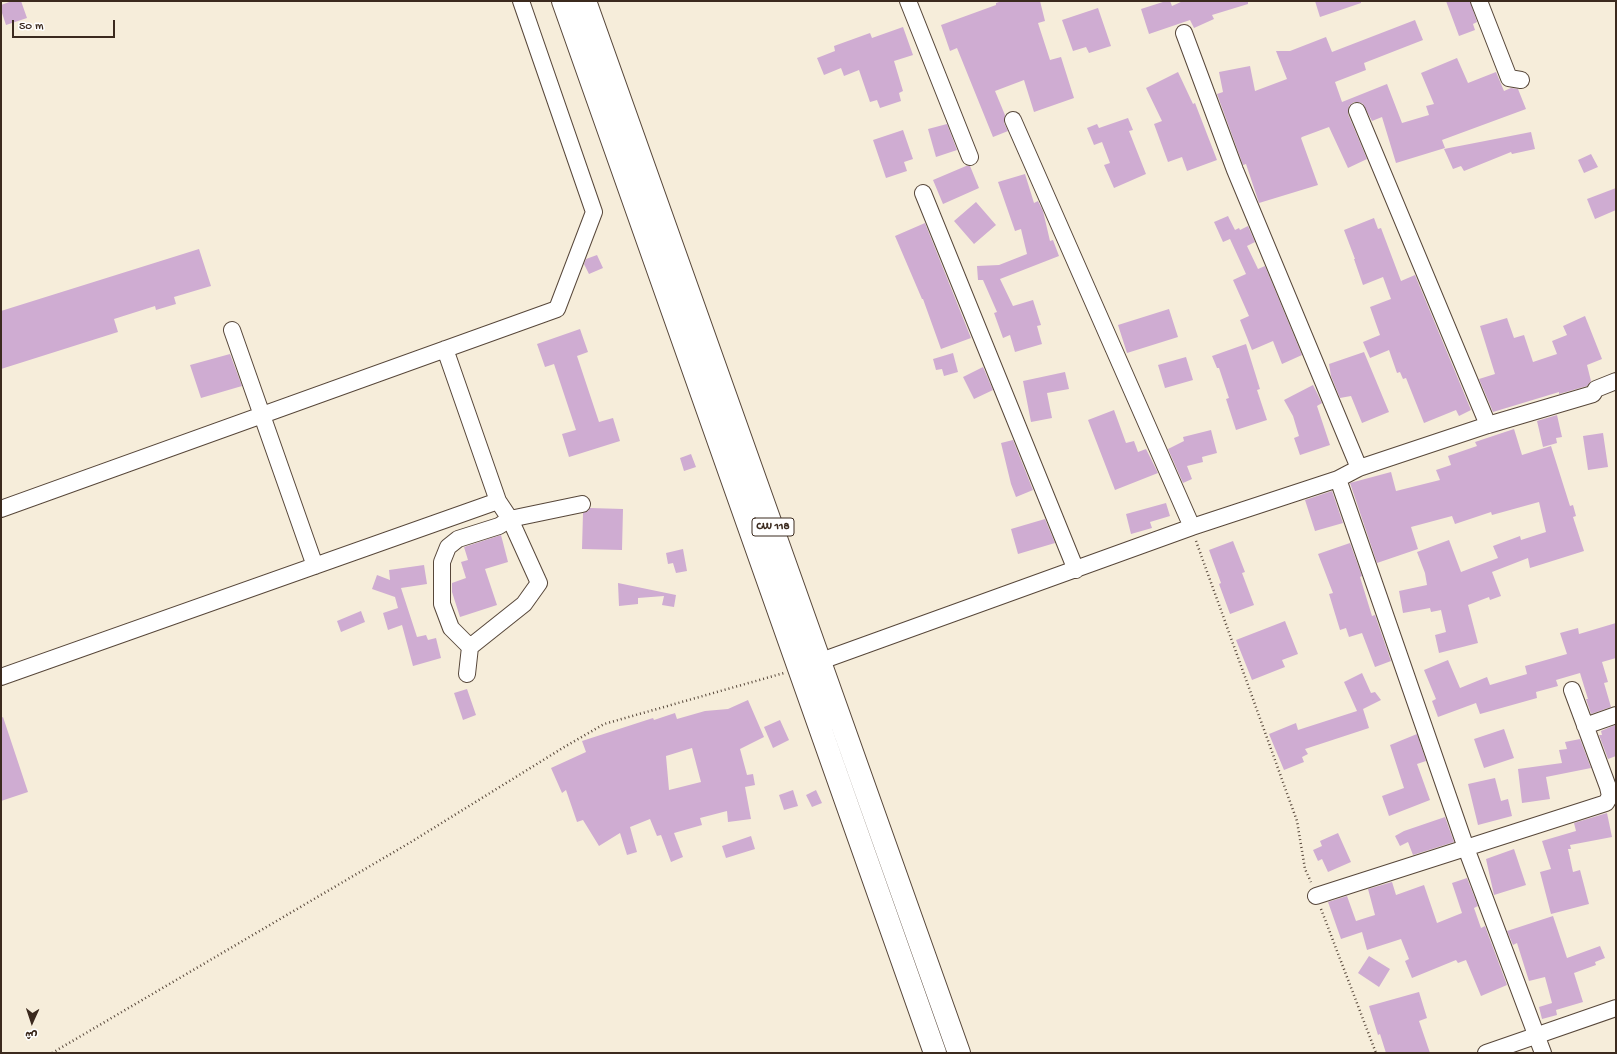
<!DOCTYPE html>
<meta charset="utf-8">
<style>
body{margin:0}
#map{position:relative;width:1617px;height:1054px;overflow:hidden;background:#f6edda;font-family:"Gochi Hand","Playpen Sans Arabic",sans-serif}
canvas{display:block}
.frame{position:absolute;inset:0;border:2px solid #3b2a1e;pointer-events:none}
.north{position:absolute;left:12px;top:1002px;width:40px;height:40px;-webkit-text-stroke:3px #fff;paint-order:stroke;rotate:183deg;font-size:11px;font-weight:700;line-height:16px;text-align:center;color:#3b2a1e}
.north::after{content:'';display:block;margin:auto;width:14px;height:18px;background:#3b2a1e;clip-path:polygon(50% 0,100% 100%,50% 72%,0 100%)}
.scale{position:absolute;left:12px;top:20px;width:103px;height:18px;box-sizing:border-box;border:2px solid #3b2a1e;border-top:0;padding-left:5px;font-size:12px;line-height:14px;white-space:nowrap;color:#3b2a1e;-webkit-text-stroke:3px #fff;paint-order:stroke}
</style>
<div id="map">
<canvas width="1617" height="1054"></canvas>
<div class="frame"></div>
<div class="north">ش</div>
<div class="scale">50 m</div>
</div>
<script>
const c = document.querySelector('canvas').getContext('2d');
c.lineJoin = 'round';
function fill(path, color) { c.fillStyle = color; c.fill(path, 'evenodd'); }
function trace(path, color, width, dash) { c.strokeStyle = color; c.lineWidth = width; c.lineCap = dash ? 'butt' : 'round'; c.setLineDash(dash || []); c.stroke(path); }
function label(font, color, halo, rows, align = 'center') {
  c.font = font + ' "Gochi Hand",sans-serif'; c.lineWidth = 3.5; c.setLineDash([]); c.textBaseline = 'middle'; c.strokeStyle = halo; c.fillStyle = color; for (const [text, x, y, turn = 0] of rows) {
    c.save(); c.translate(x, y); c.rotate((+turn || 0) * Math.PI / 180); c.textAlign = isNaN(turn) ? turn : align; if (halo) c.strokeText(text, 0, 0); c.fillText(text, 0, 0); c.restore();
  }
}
const building = new Path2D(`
 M12 1H21L27 18 6 25 1 10V5Z
 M1002 1H1040L1045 21 1038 23 1050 60 1061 57 1074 98 1034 112 1024 80 995 91 1005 115 1004 123 1008 131 993 137 957 48 950 51 941 25 996 5V3Z
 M1166 1H1170L1172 6 1183 1H1248V4L1212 15 1214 19 1194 28 1190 20 1149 34 1141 9Z
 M1315 1H1361V3L1320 17Z
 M1446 1H1470L1477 22 1473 24 1475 30 1459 36Z
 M1098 8 1111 46 1089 53 1086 47 1073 51 1062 20Z
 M1415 20 1423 40 1364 63 1366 70 1335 82 1342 102 1387 84 1402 123 1429 115 1426 106 1434 104 1421 73 1457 58 1468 83 1496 72 1504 91 1511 88 1518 89 1526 109 1442 140 1445 148 1396 163 1382 117 1372 121 1363 104 1359 102H1354L1349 106 1348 114 1367 159 1348 168 1329 127 1302 137 1301 138 1318 185 1259 203 1246 164 1243 165 1217 94 1223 92 1219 72 1250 66 1255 91 1287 79 1276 51H1290L1326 37 1332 52Z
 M903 27 913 55 894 61 903 91 899 93 901 101 880 108 877 100 870 102 859 70 844 76 841 68 824 75 817 58 835 51 834 46 870 33 872 38Z
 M1178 72 1193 104 1195 103 1217 160 1187 171 1182 157 1168 162 1154 124 1162 121 1146 88Z
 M1128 118 1133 130 1129 131 1146 174 1114 188 1104 165 1110 163 1102 142 1094 145 1087 128 1097 124 1099 128Z
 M947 124 957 150 936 157 928 129Z
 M903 130 913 159 904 162 907 171 886 178 873 140Z
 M1531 132 1535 149 1512 154 1511 152 1464 171 1461 166 1453 169 1444 149Z
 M1591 154 1598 167 1584 173 1578 160Z
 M966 166H970L979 188 943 204 933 180Z
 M1025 174 1034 203 1038 201 1043 211 1050 241 1053 240 1059 256 1000 279 1013 306 1033 300 1041 325 1037 326 1042 344 1015 352 1010 335 1003 338 994 313 997 312 983 280H978L977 266 999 265 1027 254 1021 229 1015 231 998 182Z
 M1616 188V210L1595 219 1587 199Z
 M976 202 996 225 974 244 954 221Z
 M1228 216 1235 230 1239 228 1240 230 1248 226 1255 242 1247 246 1258 269 1265 266 1302 355 1282 364 1273 341 1252 350 1240 320 1249 316 1233 280 1246 274 1230 239 1223 242 1214 222Z
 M1374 218 1378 229 1381 228 1401 281 1415 275 1471 410 1459 416 1456 410 1424 423 1406 378 1403 379 1400 372 1397 373 1389 350 1370 358 1363 342 1380 335 1370 307 1391 299 1383 277 1363 285 1354 259H1355L1344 230Z
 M925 223 971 338 941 349 923 299H922L895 236Z
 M199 249 211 286 174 297 176 304 156 310 155 306 114 319 118 332 1 369V311Z
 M597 255 603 268 589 274 584 264 586 259Z
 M1169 309 1178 337 1127 353 1118 325Z
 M1585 316 1602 359 1587 365 1591 381 1587 386 1559 394V392L1493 412 1479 379 1495 374 1480 326 1507 318 1514 338 1524 335 1533 362 1557 354 1552 341 1567 335 1563 326Z
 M580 329 588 352 577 356 599 422 613 418 620 441 569 457 562 434 576 430 554 364 545 367 537 344Z
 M1246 344 1260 389 1257 390 1267 420 1236 430 1226 399 1229 398 1219 368H1217L1212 356Z
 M1364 352 1389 412 1362 423 1351 396 1340 398 1331 376 1329 364Z
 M953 353 958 372 944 376 942 369 936 370 933 359Z
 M230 354 242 386 201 398 190 365Z
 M1186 357 1193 380 1165 388 1158 365Z
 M983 367 993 390 974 399 963 377Z
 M1065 372 1069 389 1047 393 1052 418 1031 422 1023 381Z
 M1313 385 1322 403 1317 406 1330 445 1300 455 1294 438 1299 436 1293 416 1284 400Z
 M1114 410 1126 443 1134 441 1138 452 1146 449 1158 473 1115 490 1088 420Z
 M1557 415 1562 437 1556 438 1557 443 1543 447 1537 421Z
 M1514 429 1522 455 1551 446 1570 506 1573 505 1576 516 1573 517 1584 551 1530 568 1528 558 1492 572 1501 596 1490 600 1489 597 1468 605 1478 643 1439 653 1435 635 1446 632 1441 610 1431 612 1430 608 1403 613 1399 591 1427 585 1425 573 1417 552 1449 540 1461 572 1498 558 1493 546 1520 536 1521 540 1546 532 1539 502 1492 515 1491 512 1455 524 1452 516 1411 527 1418 549 1377 563 1350 483 1391 472 1396 491 1440 480 1436 470 1451 465 1448 456 1477 446 1475 442Z
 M1211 430 1217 453 1202 457 1203 462 1187 466 1192 479 1183 483 1168 449 1184 441 1183 437Z
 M1603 433 1608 467 1588 470 1583 436Z
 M1013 440 1033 490 1016 497 1011 484 1001 443Z
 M691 454 696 467 684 471 680 458Z
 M1332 491 1343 523 1315 531 1305 500Z
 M1166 503 1170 516 1150 522 1152 528 1131 534 1126 514Z
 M590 508 623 509 622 550 582 549 583 513 588 511Z
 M1045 519 1055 543 1018 554 1011 529Z
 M501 535 508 562 485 569 497 605 460 617 452 592V583L466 578 461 562 468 560 464 547Z
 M1233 541 1245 572 1242 573 1254 605 1230 614 1219 584 1221 583 1209 550Z
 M1350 543 1362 576 1360 577 1372 616 1375 615 1391 661 1375 667 1362 633 1349 637 1346 628 1340 630 1329 594 1333 593 1318 554Z
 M683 549 687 571 676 573 673 563 668 564 666 553Z
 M424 565 427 584 401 588 417 637 426 635 428 640 436 638 441 658 413 666 402 625 388 630 383 613 398 608 395 597 372 589 377 575 390 580 389 570Z
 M618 583 676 595 674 607 662 605 664 596 638 598V604L619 606Z
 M361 611 365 622 341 632 337 621Z
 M1285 621 1298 654 1282 660 1285 667 1252 680 1236 640Z
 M1616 623V658L1602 662 1608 682 1604 683 1611 707 1591 714 1586 699H1588L1580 673 1556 680 1558 686 1536 692 1537 698 1480 714 1476 703 1438 717 1432 701 1436 699 1424 670 1448 660 1460 688 1487 677 1490 685 1527 674 1525 666 1567 654 1560 633 1578 628 1579 634Z
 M1362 673 1371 693 1375 692 1381 700 1363 709 1369 728 1305 749 1308 754 1302 757 1304 762 1284 770 1269 734 1296 723 1298 730 1357 711 1344 682Z
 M467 689 476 715 463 720 454 693Z
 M748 700 764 737 740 749 747 775 753 774 755 785 745 787 751 819 728 822 727 811 700 818 702 825 674 833 683 857 671 862 661 835 657 836 650 819 630 827 637 852 627 855 620 833 599 846 583 820 577 822 566 790 562 793 551 768 586 752 582 741 653 718 654 720 675 713 677 719 705 711 728 709ZM692 748 701 782 669 790 666 756Z
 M3 717 28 792 1 801V718Z
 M780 720 789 740 773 748 764 727Z
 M1615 725 1616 756 1608 759 1599 735H1602L1601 731Z
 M1504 729 1514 758 1484 768 1474 739Z
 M1417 734 1426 761 1417 764 1430 800 1389 816 1382 796 1404 788 1390 745Z
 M1580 739 1591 768 1546 777 1550 799 1522 803 1518 769 1562 763 1559 750 1567 749 1565 742Z
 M1495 778 1501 801 1508 799 1512 816 1478 825 1468 784Z
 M793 790 798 806 784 810 779 795Z
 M816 790 822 803 812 807 806 795Z
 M1607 813 1612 837 1570 845 1571 849H1568L1573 872 1580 870 1589 904 1551 914 1540 872 1551 869 1542 841 1576 831 1574 823Z
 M1445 817 1454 842 1413 855 1408 842 1400 846 1395 836 1404 831Z
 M1338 833 1351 862 1328 872 1322 859 1318 861 1313 850 1322 846 1320 841Z
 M751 836 755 849 726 858 722 846Z
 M1514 849 1526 885 1494 895 1486 859Z
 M1467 878 1478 906 1474 908 1481 928 1485 926 1507 985 1481 996 1466 960 1458 963 1456 960 1412 978 1405 961 1409 959 1401 939 1367 950 1362 932 1341 939 1328 902 1347 896 1356 921 1375 915 1368 889 1392 882 1396 895 1424 885 1437 923 1462 913 1452 883Z
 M1553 916 1567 958 1600 946 1605 958 1595 962 1596 965 1574 973 1583 1002 1556 1010 1557 1015 1542 1019 1539 1007 1552 1003 1545 977 1529 981 1517 943 1513 945 1507 931Z
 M1369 956 1390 969 1379 987 1358 973Z
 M1419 992 1427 1018 1419 1021 1430 1053H1386L1380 1034 1378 1035 1369 1006Z`);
const path = new Path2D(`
 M1196 541 1297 821 1305 869 1311 882
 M1321 909 1376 1053
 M52 1053 411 842 561 749 604 724 784 673`);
const minor = new Path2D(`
 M908 1 970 157
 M1479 1 1509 78 1521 80
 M1184 33 1235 170 1359 468
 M1357 111 1488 425
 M1013 120 1192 527
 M923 193 1076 570
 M232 330 315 566
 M445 349 498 501 510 519 539 583 524 604 470 647 467 674
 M1338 479 1466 848 1543 1053
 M1 509 557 309 594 212 521 1
 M470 647 451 628 442 604V562L448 547 458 539 499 526 510 519 582 504
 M821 661 1192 527 1338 479 1359 468 1488 425 1593 394 1596 389 1616 381
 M1 677 498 501
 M1585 726 1616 715
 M1316 896 1606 803 1610 796 1608 787 1572 690
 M1486 1053 1616 1008`);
const trunk = new Path2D(`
 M563 1 935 1053
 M585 1 959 1053`);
const shields = [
 [773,527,42]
];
const shieldNames = [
 ["CW 118",773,527]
];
fill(building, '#cfacd2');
trace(minor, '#57473a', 18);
trace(trunk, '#57473a', 24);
trace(path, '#57473a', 2.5, [1, 3]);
trace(minor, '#fff', 16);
trace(trunk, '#fff', 22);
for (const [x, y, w] of shields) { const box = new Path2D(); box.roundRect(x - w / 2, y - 9, w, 18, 3); c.fillStyle = '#fff'; c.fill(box); trace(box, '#3b2a1e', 1); }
label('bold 11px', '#3b2a1e', null, shieldNames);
</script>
